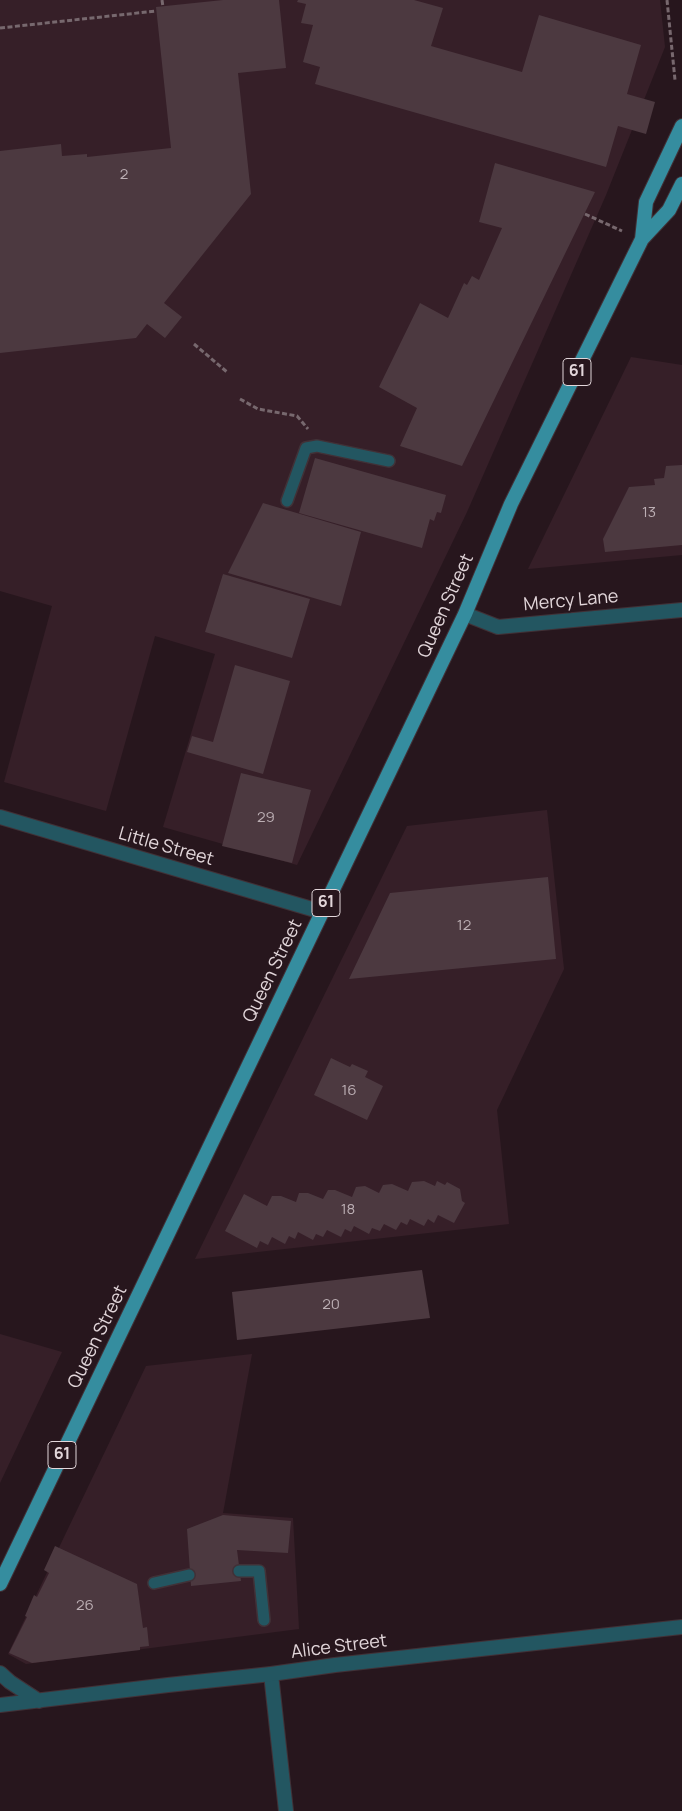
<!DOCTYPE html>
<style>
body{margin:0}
canvas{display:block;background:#27161d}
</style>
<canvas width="682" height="1811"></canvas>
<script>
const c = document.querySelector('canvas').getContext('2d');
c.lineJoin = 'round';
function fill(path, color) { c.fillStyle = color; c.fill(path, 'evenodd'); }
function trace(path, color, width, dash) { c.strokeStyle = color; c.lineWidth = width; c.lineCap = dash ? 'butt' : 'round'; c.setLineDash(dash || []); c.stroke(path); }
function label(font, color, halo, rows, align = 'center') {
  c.font = font + ' Manrope,sans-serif'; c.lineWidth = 4; c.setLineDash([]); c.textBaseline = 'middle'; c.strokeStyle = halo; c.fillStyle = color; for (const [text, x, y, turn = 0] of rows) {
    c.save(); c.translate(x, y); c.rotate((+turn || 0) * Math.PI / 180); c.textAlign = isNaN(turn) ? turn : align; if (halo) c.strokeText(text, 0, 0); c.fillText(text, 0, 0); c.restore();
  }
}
const built = new Path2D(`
 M0 0H660L665 47 606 195 467 512 297 865 163 827 215 654 155 636 106 811 4 782 52 606 0 591Z
 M631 357 682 365V555L528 569Z
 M547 810 564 969 497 1110 509 1224 195 1259 407 826Z
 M0 1334 62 1352 0 1483Z
 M252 1354 223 1513 293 1518 299 1629 26 1664 8 1654 146 1366Z`);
const building = new Path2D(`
 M223 0H279L286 68 238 73 251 194 164 303 182 317 165 338 147 324 136 338 0 353V151L61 144 62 156 87 154V157L171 148 156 7Z
 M298 0H414L443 8 431 46 522 72 539 15 641 45 627 94 655 102 646 134 618 126 606 167 315 84 320 67 303 62 313 25 301 23 306 4 297 2Z
 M495 163 595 192 462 466 400 446 417 408 379 387 420 303 448 318 464 283 467 285 472 276 479 280 502 228 479 222Z
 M315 458 446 495 441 513 437 512 434 521 430 519 422 548 299 513Z
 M682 465V545L605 552 603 539 629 487 655 485 654 479 664 478 666 466Z
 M263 503 361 532 341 606 228 573Z
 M223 574 310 599 292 658 205 632Z
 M235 665 290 681 263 774 187 752 192 736 213 742Z
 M241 773 311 790 292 863 222 846Z
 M548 877 556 959 349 979 390 893Z
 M331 1058 350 1067 352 1064 368 1071 365 1077 383 1086 367 1120 314 1095Z
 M424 1181 435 1186 437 1181 445 1185 447 1182 460 1189 462 1201 465 1203 454 1223 438 1215 434 1223 428 1219 424 1226 410 1219 407 1225 401 1222 396 1230 384 1224 380 1231 372 1228 369 1234 354 1226 351 1232 345 1229 341 1237 327 1230 323 1237 316 1234 313 1240 298 1232 295 1239 289 1236 285 1244 272 1237 268 1245 260 1241 257 1248 225 1231 244 1194 267 1206 272 1196H281L296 1202 299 1193H308L323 1199 328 1190H335L352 1197 356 1187 365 1186 379 1193 383 1185 392 1184 408 1191 412 1182Z
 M422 1270 430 1318 237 1340 232 1292Z
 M223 1515 291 1521 288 1553 237 1550 241 1581 191 1586 187 1529Z
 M55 1546 137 1584 143 1628 147 1627 149 1646 140 1647V1650L32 1663 9 1653 27 1617 25 1616 34 1595 37 1597 49 1573 44 1570Z`);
const path = new Path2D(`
 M162 0 163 7
 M667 0 675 80
 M0 28 156 11
 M585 214 622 231
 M194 344 227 372
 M240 399 258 409 297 416 308 429`);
const service = new Path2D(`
 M287 501 306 448 317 446 389 461
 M239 1571H259L264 1620
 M154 1583 189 1575`);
const minor = new Path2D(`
 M465 614 498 627 682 610
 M0 817 322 912
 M271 1674 286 1811`);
const tertiary = new Path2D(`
 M0 1673 10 1682 39 1701
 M0 1705 168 1685 271 1674 335 1665 682 1627`);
const primary = new Path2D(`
 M642 239 646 202 682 126
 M0 1584 465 614 511 504 642 239 669 210 682 184`);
const numberNames = [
 ["2",124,175],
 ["13",649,513],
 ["29",266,818],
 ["12",464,926],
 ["16",349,1091],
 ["18",348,1210],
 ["20",331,1305],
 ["26",85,1606]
];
const shields = [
 [577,372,28],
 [326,903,28],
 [62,1455,28]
];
const shieldNames = [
 ["61",577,372],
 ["61",326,903],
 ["61",62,1455]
];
const streetNames = [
 ["Mercy Lane",571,601,-5],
 ["Queen Street",446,606,-66],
 ["Little Street",166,847,16],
 ["Queen Street",273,971,-64],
 ["Queen Street",98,1337,-64],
 ["Alice Street",339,1647,-7]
];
fill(built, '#361f28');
fill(building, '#4c3940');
trace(service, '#413137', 14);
trace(minor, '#413137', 16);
trace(tertiary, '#413137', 16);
trace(primary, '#413137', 16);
trace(path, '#77686e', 3, [5, 2.5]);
trace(service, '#235661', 11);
trace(minor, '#235661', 14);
trace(tertiary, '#235661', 14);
trace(primary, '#358d9f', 14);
label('15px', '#bcafb4', null, numberNames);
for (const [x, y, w] of shields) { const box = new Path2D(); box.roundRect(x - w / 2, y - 13.5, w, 27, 4); c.fillStyle = '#27161d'; c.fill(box); trace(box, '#e2d6da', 1); }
label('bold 16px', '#e2d6da', null, shieldNames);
label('18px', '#e2d6da', '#27161d', streetNames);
</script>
